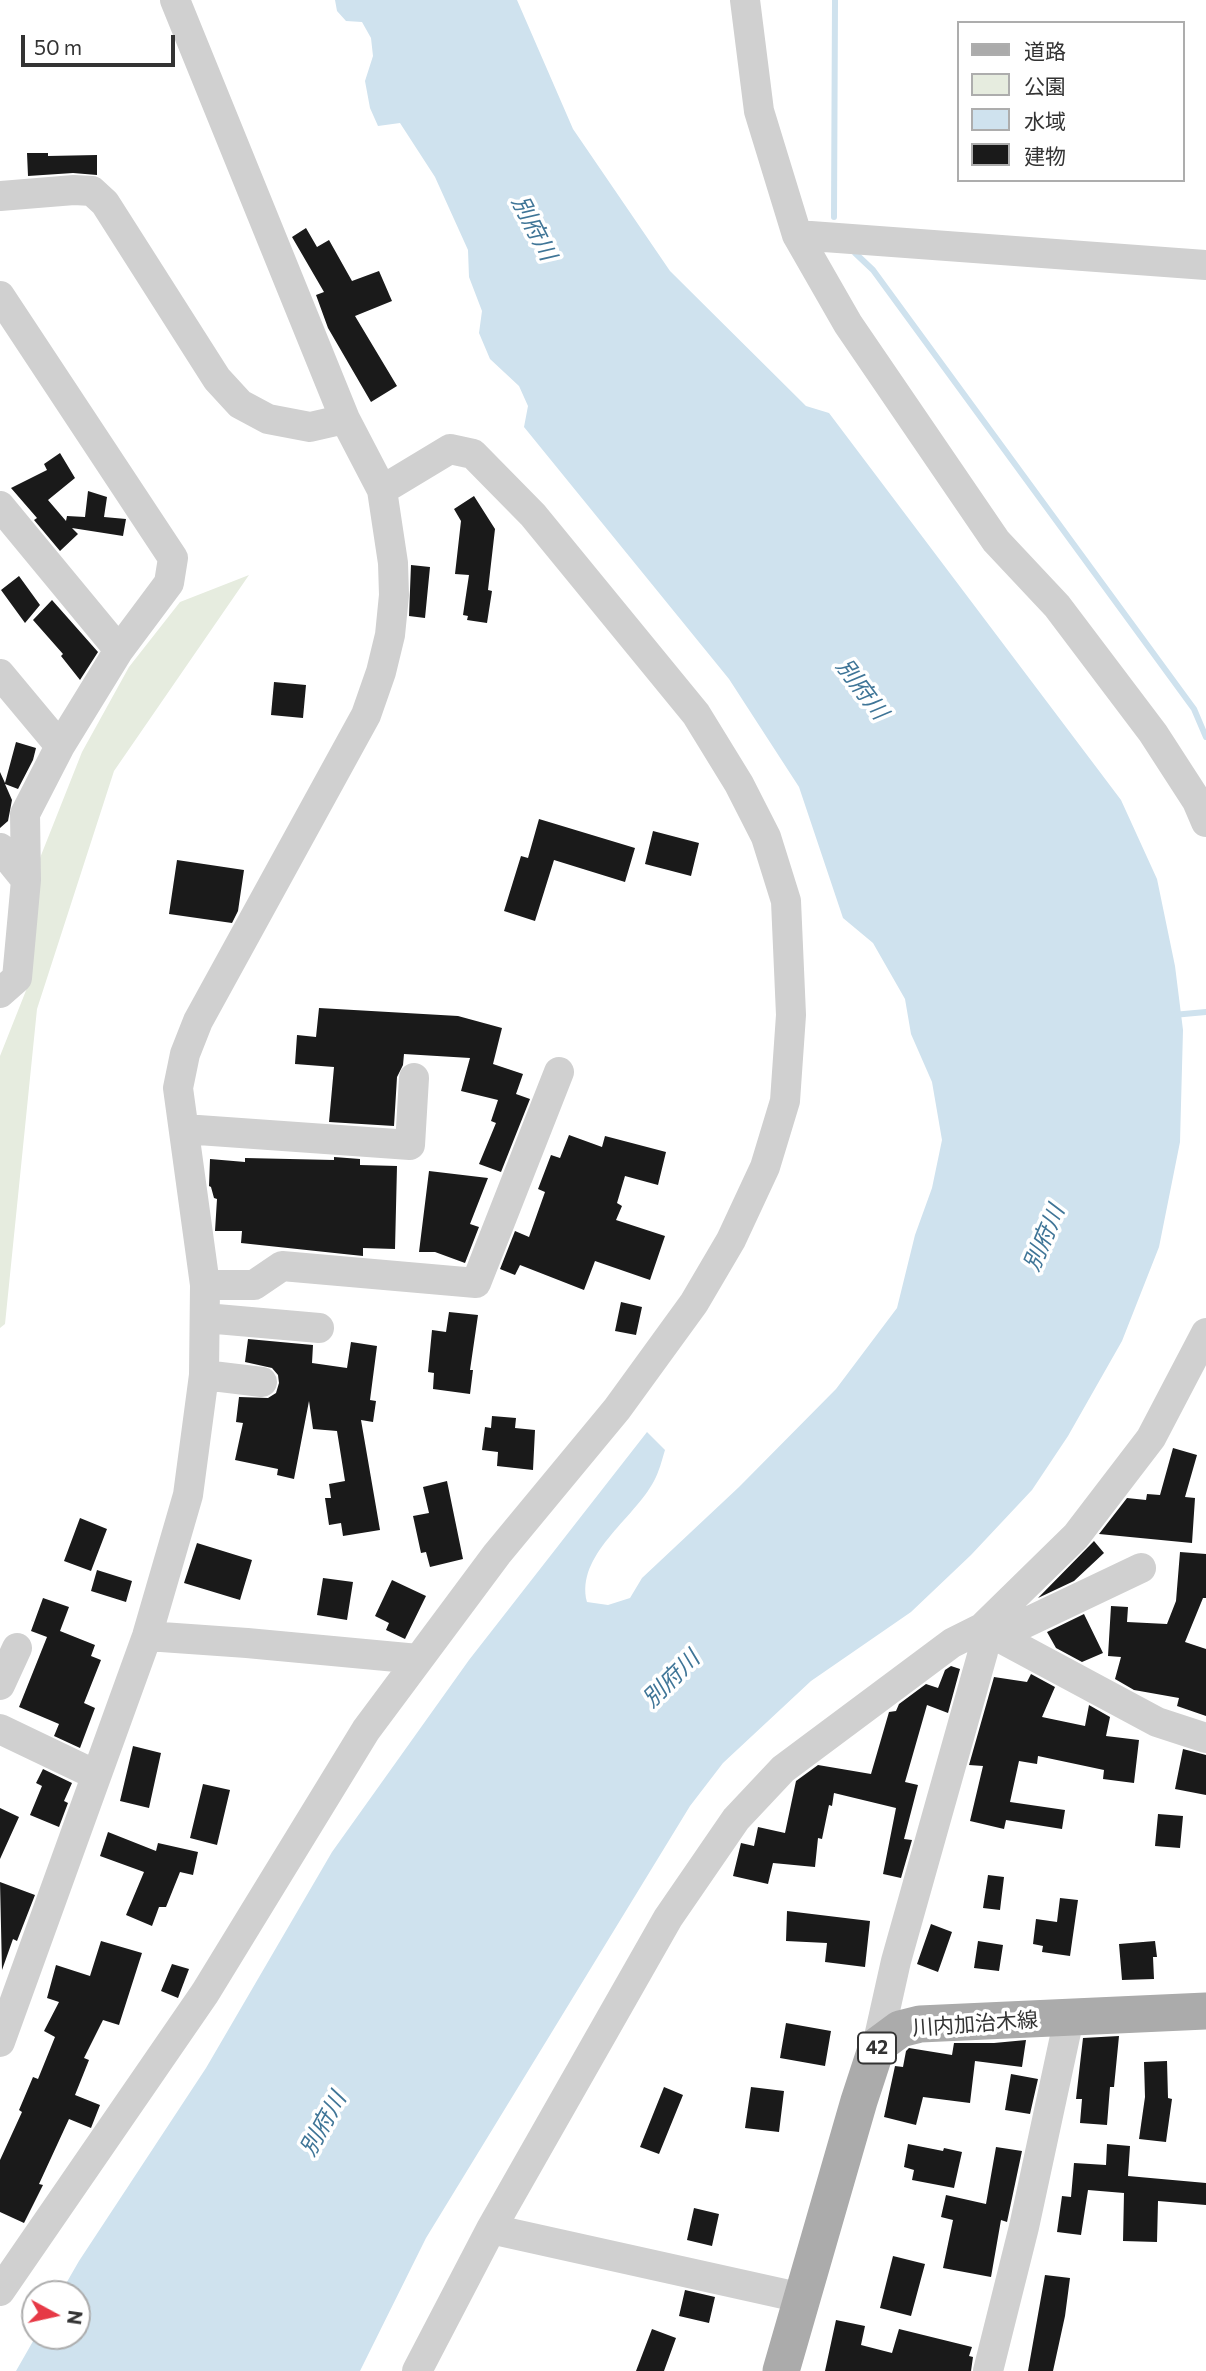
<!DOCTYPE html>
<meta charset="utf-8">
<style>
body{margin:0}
#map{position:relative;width:1206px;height:2371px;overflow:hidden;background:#fff;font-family:Commissioner,"Noto Sans JP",sans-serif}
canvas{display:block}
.legend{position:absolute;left:957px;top:21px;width:228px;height:161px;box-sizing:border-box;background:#fff;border:2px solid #adadad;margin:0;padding:9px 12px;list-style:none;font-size:21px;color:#333}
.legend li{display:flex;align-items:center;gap:14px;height:35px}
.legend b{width:35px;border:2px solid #adadad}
.north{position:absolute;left:21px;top:2280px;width:70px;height:70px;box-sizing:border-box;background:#fff;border:2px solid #adadad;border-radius:50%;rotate:98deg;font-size:19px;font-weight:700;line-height:28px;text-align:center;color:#333}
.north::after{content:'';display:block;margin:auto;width:24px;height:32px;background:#e63946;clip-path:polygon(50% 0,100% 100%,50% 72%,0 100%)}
.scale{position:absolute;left:21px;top:35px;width:154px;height:32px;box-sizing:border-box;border:4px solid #333;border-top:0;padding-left:9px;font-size:21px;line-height:24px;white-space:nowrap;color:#333;-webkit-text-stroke:5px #fff;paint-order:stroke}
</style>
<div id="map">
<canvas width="1206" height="2371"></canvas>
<ul class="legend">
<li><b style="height:9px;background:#ababab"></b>道路</li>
<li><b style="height:19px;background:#e6ecdf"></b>公園</li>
<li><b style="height:19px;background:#cfe2ee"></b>水域</li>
<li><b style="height:19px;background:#1a1a1a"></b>建物</li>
</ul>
<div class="north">N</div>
<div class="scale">50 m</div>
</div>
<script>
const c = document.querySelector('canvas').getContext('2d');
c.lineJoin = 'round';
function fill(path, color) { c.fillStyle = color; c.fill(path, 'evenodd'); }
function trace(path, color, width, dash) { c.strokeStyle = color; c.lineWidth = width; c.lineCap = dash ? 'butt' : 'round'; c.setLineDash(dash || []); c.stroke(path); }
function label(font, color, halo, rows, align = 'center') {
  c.font = font + ' Commissioner,"Noto Sans JP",sans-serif'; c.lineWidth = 7; c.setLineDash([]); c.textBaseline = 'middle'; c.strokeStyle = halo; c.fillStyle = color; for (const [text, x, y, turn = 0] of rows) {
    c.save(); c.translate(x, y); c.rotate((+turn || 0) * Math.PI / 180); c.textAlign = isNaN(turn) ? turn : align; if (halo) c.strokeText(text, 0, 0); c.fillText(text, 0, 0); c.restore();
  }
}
const green = new Path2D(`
 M249 575 114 771 37 1009 5 1324 0 1328V1056L27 988 36 868 82 752 129 667 180 602Z`);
const water = new Path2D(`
 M335 0H517L573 129 670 271 806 406 829 413 1121 800 1157 879 1175 966 1183 1030 1180 1142 1159 1247 1122 1341 1068 1436 1032 1490 971 1555 911 1612 811 1681 723 1763 690 1806 426 2238 360 2371H16L36 2336H77V2294H60L79 2261 206 2068 332 1852 469 1660 647 1432 665 1450C662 1460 659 1472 654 1481 634 1519 575 1555 587 1602L608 1605 630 1598 642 1578 739 1487 836 1389 897 1308 915 1235 932 1188 942 1140 932 1082 911 1034 905 999 873 943 843 918 799 787 729 679 524 427 528 406 519 386 490 359 479 333 482 311 469 277 468 250 435 177 400 123 378 126 370 108 365 81 373 56 371 38 362 22 346 21 337 11Z`);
const stream = new Path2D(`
 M834 217 835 0
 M855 253 873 270 1194 709 1206 737
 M1173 1015 1206 1012`);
const building = new Path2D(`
 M27 153H48V156L97 155V175L73 173 28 176Z
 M306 228 317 247 329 240 352 281 379 271 392 301 355 316 397 386 371 402 328 328 316 295 324 292 292 237Z
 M60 453 75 478 48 500 66 521 67 516 85 517 88 491 107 497 104 517 126 519 123 536 72 528 78 534 60 551 34 520 37 518 11 488 47 470 44 464Z
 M474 496 495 529 488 590 492 591 487 623 467 620 468 616 463 615 469 575 455 574 461 521 454 509Z
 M411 565 430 567 425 618 409 616Z
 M19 576 40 605 25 623 1 590Z
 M52 600 98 652 80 680 61 656 63 654 33 620Z
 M274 682 306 685 303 718 271 715Z
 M16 742 36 748 33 760 18 789 5 784 12 800 8 821 0 828V772L5 783Z
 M539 819 635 848 625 882 554 860 535 921 504 911 521 856 528 858Z
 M653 831 699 843 691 876 645 864Z
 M177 860 244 870 238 911 232 923 169 914Z
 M319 1008 458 1016 502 1028 493 1064 523 1074 516 1094 530 1099 501 1172 479 1164 496 1123 491 1121 498 1100 461 1091 470 1058 404 1054 403 1065 397 1077 394 1126 329 1122 334 1067 295 1064 297 1035 316 1037Z
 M569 1135 602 1147 605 1136 666 1152 658 1185 625 1176 617 1203 622 1206 616 1220 665 1236 650 1280 595 1261 584 1290 520 1265 515 1275 500 1269 515 1231 529 1237 545 1192 538 1189 551 1155 560 1158Z
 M334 1157 360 1159V1165L397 1166 395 1249 363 1248V1256L344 1254 241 1243 242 1231H215L217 1199 214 1198 211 1187 209 1186 210 1159 245 1162V1158L334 1160Z
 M429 1171 488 1178 470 1224 479 1227 465 1263 435 1252H419Z
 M621 1302 642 1307 636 1335 615 1331Z
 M449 1312 478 1315 470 1370H473L470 1394 433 1389 434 1373 428 1372 432 1330 446 1332Z
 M248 1339 313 1345 312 1363 347 1368 351 1342 377 1346 370 1400 376 1401 373 1422 361 1420 380 1530 343 1536 341 1523 329 1525 325 1498H331L329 1484 345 1481 337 1431 313 1429 309 1401 294 1479 277 1475 278 1469 235 1460 243 1423 236 1422 239 1397 268 1398 276 1393 279 1383 278 1375 272 1368 245 1362Z
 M492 1416 516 1418 515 1428 535 1430 533 1470 497 1466 498 1452 482 1450 485 1427 491 1428Z
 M1173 1448 1197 1455 1185 1497 1195 1498 1192 1543 1099 1534 1127 1498 1146 1500 1147 1494 1160 1495Z
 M447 1481 463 1559 430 1567 426 1552 421 1553 413 1516 429 1513 423 1487Z
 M80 1518 107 1529 91 1571 64 1561Z
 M1094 1541 1104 1553 1074 1581 1038 1598Z
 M197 1543 252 1560 240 1600 184 1583Z
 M1180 1552 1206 1554V1598H1203L1185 1642 1206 1649V1716L1177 1706 1179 1698 1134 1690 1115 1679 1121 1657 1108 1656 1111 1606 1128 1607 1127 1622 1167 1624 1176 1601Z
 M97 1570 132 1581 126 1602 91 1591Z
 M323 1578 353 1582 347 1620 317 1615Z
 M392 1580 426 1596 405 1639 386 1630 389 1623 375 1616Z
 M43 1598 69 1607 60 1631 95 1645 91 1656 101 1660 84 1703 95 1708 80 1748 54 1736 59 1724 19 1707 47 1637 31 1631Z
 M1084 1614 1103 1653 1082 1662 1056 1648 1047 1632Z
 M951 1666 960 1669 948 1713 927 1705 905 1782 918 1785 904 1839 912 1840 901 1878 883 1874 896 1808 834 1793 832 1806 829 1805 822 1839 818 1838 815 1867 773 1863 768 1884 733 1876 741 1843 754 1846 758 1827 785 1833 796 1781 818 1765 871 1774 889 1712 896 1711 899 1704 926 1684 938 1688 945 1670Z
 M1031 1674 1055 1687 1042 1717 1085 1726 1089 1705 1110 1717 1106 1736 1139 1740 1134 1783 1103 1779 1104 1770 1038 1756 1037 1764 1019 1761 1010 1802 1065 1810 1062 1829 1006 1820 1004 1829 970 1821 983 1766 969 1765 994 1677 1027 1682Z
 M133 1746 161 1753 149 1808 120 1801Z
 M1183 1749 1206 1755V1795L1175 1789Z
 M43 1769 72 1783 64 1801 68 1803 59 1827 30 1815 42 1786 36 1783Z
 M203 1784 230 1790 217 1845 190 1838Z
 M0 1808 19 1817 0 1859Z
 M1158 1814 1183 1816 1180 1848 1155 1846Z
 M108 1832 156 1851 158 1843 198 1852 193 1875 180 1872 166 1907H159L152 1926 126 1915 144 1872 100 1856Z
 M988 1875 1004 1877 1000 1910 983 1908Z
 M0 1882 35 1895 17 1941 13 1939 2 1970Z
 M1060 1898 1078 1900 1070 1956 1042 1952 1043 1946 1033 1944 1036 1919 1057 1922Z
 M787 1911 870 1921 865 1967 825 1962 827 1943 786 1941Z
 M931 1924 952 1932 938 1972 917 1964Z
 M101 1941 142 1953 119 2025 103 2020 84 2058 89 2060 75 2095 100 2105 91 2128 69 2119 39 2184 43 2185 24 2223 0 2212V2160L22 2112 19 2110 33 2077 38 2079 55 2037 44 2031 59 2002 47 1998 56 1965 90 1976Z
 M978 1941 1003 1945 999 1971 974 1968Z
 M1155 1941 1157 1957H1153L1154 1979 1122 1980 1119 1944Z
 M172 1964 189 1969 178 1998 161 1991Z
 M786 2023 831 2031 825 2066 780 2058Z
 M1119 2036 1114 2087H1110L1107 2125 1080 2123 1082 2099H1076L1083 2038Z
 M1026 2040 1022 2067 975 2061 970 2103 923 2097 916 2125 884 2117 895 2066 903 2067 906 2051 909 2048 952 2055 954 2043H994Z
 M1167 2061 1168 2098 1172 2099 1166 2142 1139 2139 1145 2097 1144 2062Z
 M1011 2074 1038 2079 1030 2114 1005 2110Z
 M664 2087 683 2095 659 2154 640 2147Z
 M751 2087 784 2091 779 2132 745 2128Z
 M908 2144 943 2151 944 2148 962 2152 954 2188 912 2180 914 2170 904 2167Z
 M1107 2144 1130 2146 1128 2176 1206 2183V2205L1158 2201 1157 2242 1123 2241 1124 2193 1088 2190 1081 2235 1057 2232 1062 2196 1071 2197 1074 2163 1106 2165Z
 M996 2147 1022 2151 1007 2222 1001 2220 991 2277 943 2268 953 2220 941 2217 946 2195 986 2204Z
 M694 2208 719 2214 712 2246 687 2240Z
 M893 2256 925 2264 911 2316 880 2308Z
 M1045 2275 1070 2278 1065 2316 1053 2371H1028Z
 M685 2290 715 2297 709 2323 679 2316Z
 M836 2320 865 2326 861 2345 892 2353 899 2329 972 2347 969 2356 973 2357 971 2371H825Z
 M652 2329 676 2338 664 2371H636Z`);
const minor = new Path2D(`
 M745 0 759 111 797 235 848 324 996 541 1057 606 1153 733 1197 801 1206 822
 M0 196 74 190 92 191 105 203 217 379 240 404 268 419 310 427 345 419
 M797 235 1206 265
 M0 296 173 558 169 583 119 650 60 746 25 814 26 880 17 978 0 993
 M0 506 119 650
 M0 674 60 746
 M0 848 26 880
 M184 1129 410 1145 414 1078
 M205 1285H254L282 1266 476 1283 559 1072
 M205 1318 319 1328
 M204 1375 262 1382
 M982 1628 1157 1722 1206 1738
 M147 1636 247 1643 418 1659
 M998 1636 1141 1568
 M0 1685 17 1648
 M0 1729 96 1775
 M0 2042 147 1636 188 1495 204 1375 205 1285 178 1088 185 1054 198 1021 366 715 381 672 390 635 394 595 393 563 382 490 345 419 175 0
 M877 2046 896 1961 983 1652 982 1628
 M491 2229 802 2298
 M0 2291 205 1993 366 1730 497 1554 617 1409 694 1303 731 1240 765 1167 785 1101 791 1015 786 901 766 837 739 784 696 714 533 515 473 454 450 449 382 490
 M417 2371 491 2229 668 1918 736 1819 783 1769 952 1643 982 1628 1076 1536 1151 1438 1206 1333
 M988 2371 1024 2227 1069 2018`);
const major = new Path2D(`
 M781 2371 859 2101 877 2046 900 2029 920 2024 1206 2011`);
const shields = [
 [877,2048,38]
];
const shieldNames = [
 ["42",877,2048]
];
const streetNames = [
 ["川内加治木線",975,2024,-4]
];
const waterNames = [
 ["別府川",534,228,63],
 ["別府川",862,689,53],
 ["別府川",1044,1238,-67],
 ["別府川",671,1679,-45],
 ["別府川",323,2124,-61]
];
fill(green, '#e6ecdf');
fill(water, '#cfe2ee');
trace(stream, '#cfe2ee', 6);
fill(building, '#1a1a1a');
trace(minor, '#d0d0d0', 30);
trace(major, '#ababab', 37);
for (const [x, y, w] of shields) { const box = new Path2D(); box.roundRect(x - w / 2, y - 15.5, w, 31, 5); c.fillStyle = '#fff'; c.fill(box); trace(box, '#333', 2); }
label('bold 19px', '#333', null, shieldNames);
label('21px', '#333', '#fff', streetNames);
label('italic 23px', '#3f7597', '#fff', waterNames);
</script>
